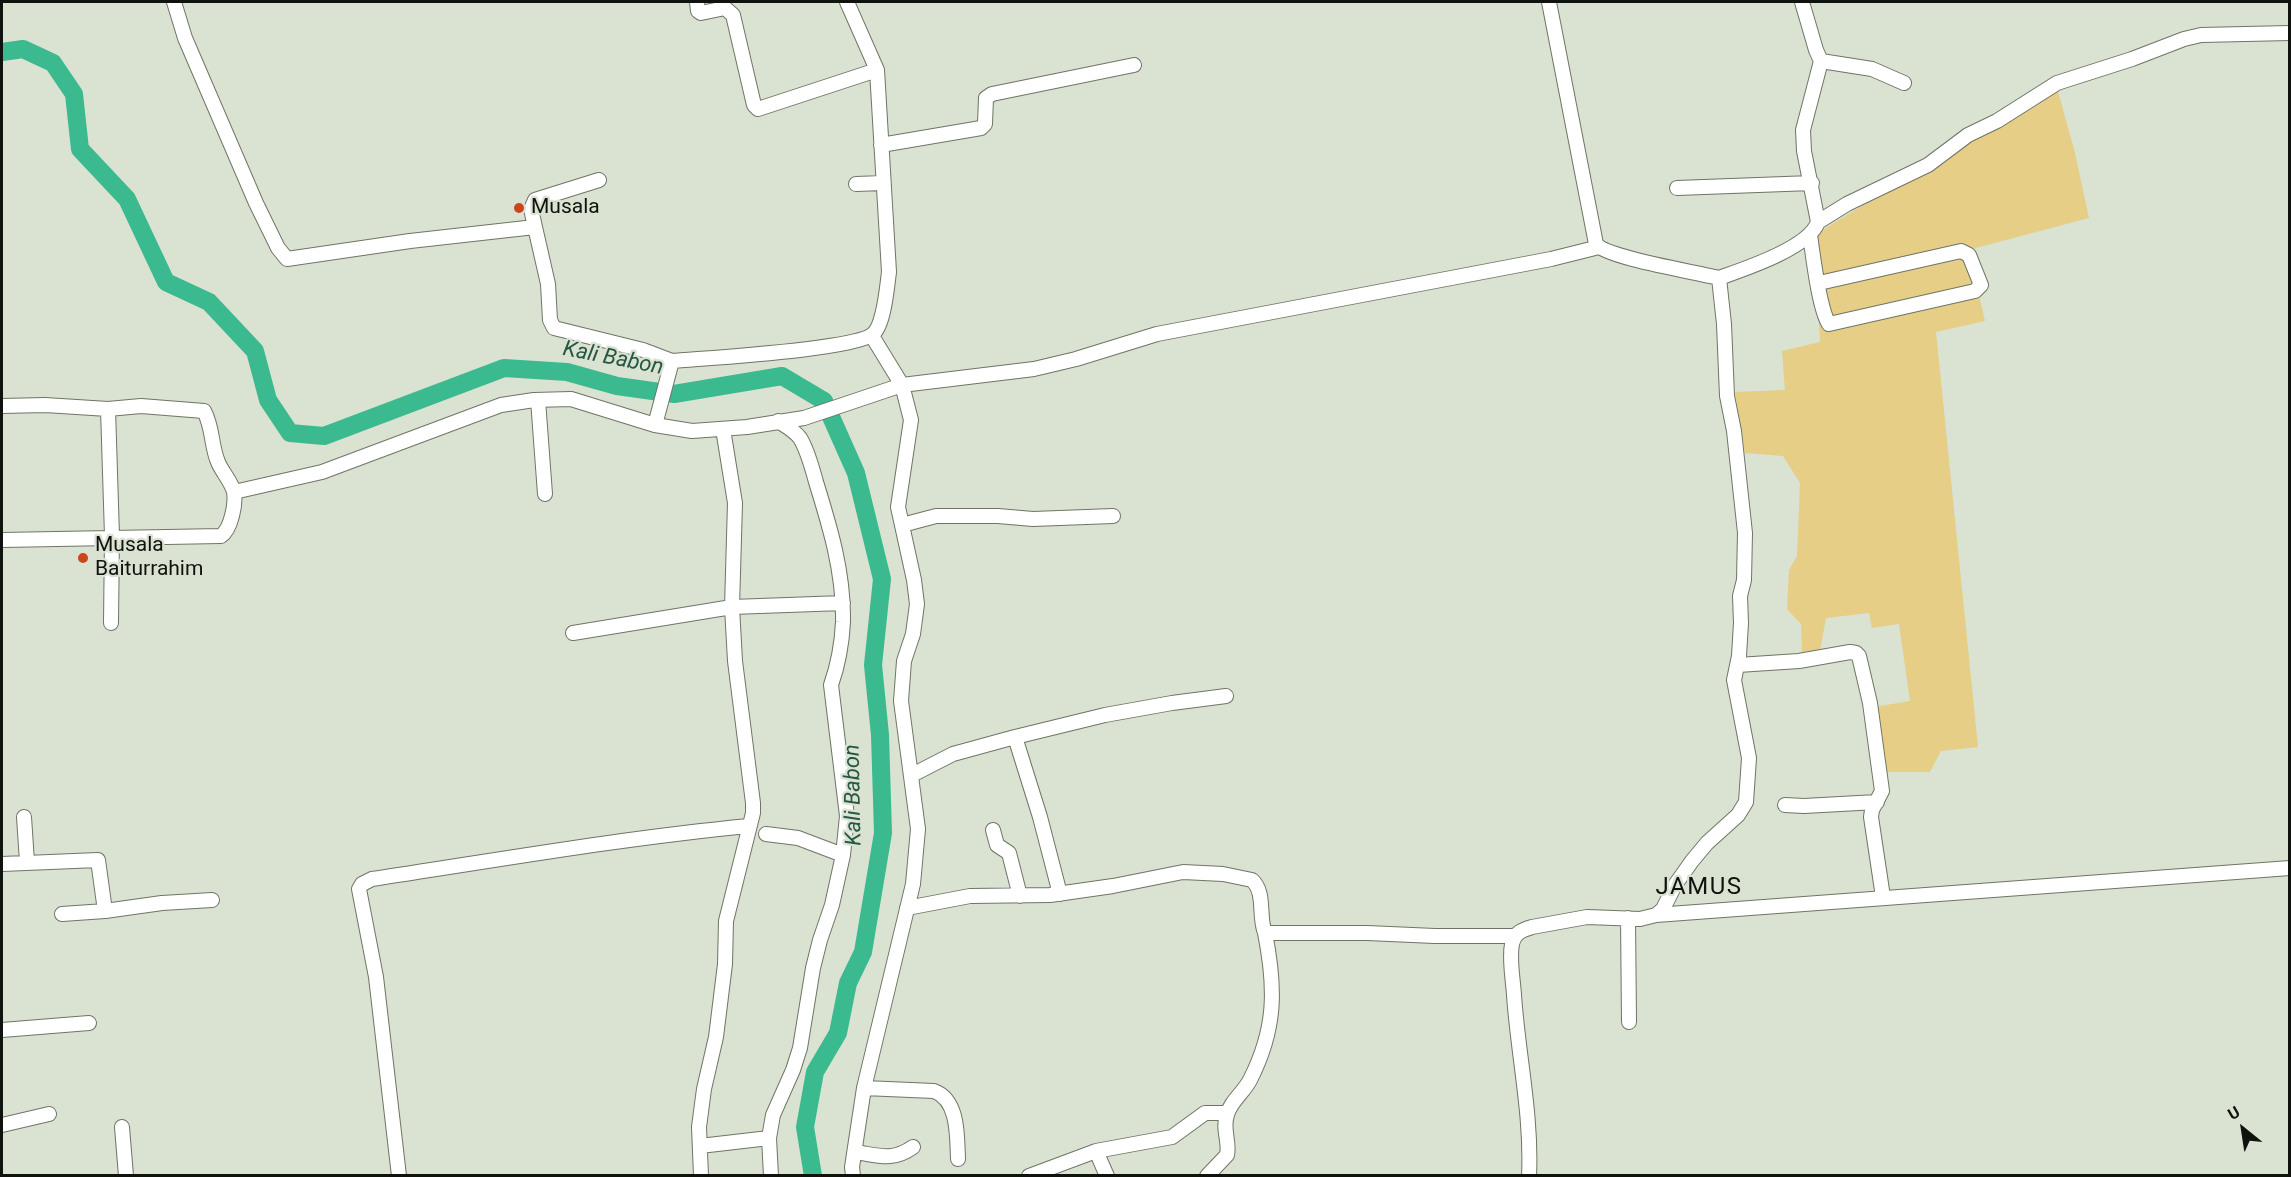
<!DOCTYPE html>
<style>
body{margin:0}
#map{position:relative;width:2291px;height:1177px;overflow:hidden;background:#dae2d2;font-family:Roboto,sans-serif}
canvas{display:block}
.frame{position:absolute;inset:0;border:3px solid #10120d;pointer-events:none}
.north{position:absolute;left:2213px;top:1099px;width:60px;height:60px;-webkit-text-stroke:4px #dae2d2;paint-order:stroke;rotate:330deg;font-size:16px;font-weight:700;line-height:24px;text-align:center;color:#10120d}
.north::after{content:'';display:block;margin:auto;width:21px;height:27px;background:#10120d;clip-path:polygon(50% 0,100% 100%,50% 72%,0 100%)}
</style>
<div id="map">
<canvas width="2291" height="1177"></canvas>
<div class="frame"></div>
<div class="north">U</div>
</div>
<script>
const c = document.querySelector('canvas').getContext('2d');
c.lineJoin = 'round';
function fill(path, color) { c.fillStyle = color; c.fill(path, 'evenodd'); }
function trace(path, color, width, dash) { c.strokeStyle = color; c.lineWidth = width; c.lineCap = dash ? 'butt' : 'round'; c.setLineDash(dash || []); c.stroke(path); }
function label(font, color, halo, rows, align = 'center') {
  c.font = font + ' Roboto,sans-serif'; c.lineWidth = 4.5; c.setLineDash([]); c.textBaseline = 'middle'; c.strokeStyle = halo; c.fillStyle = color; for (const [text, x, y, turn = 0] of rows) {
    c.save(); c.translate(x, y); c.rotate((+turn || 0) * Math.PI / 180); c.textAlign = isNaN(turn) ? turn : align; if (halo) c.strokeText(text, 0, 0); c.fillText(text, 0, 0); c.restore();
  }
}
const green = new Path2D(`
 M2057 88 2075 153 2089 218 1968 250 1985 321 1936 332 1978 747 1941 751 1930 772H1880L1874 707 1910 701 1899 624 1872 628 1869 613 1826 618 1820 651 1802 652 1801 624 1787 609 1789 570 1797 556 1800 483 1783 456 1745 453 1735 392 1785 390 1782 351 1820 342 1814 235Z`);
const river = new Path2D(`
 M2 52 23 49 53 63 74 94 80 149 127 199 166 282 209 302 255 351 268 400 290 433 324 436 504 368 567 372 617 386 674 394 782 376 824 401 856 473 882 579 873 665 880 735 883 833 863 952 848 983 838 1033 815 1072 805 1127 813 1176`);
const minor = new Path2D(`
 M174 2 185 38 256 203 278 248 287 259 410 241 535 227 531 209 535 200 599 180
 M697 2 698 11 701 13 725 8 733 15 754 105 758 109 877 70
 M1821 61 1872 69 1904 83
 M881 145 981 128 985 124 986 98 992 94 1134 65
 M856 184 883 183
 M1677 188 1812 183
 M1818 222 1847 204 1928 165 1968 135 1997 121 2057 83 2132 59 2184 39 2201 35 2290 33
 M535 227 548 284 550 320 554 328 643 350 672 361 655 425
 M1810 235C1813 255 1819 309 1829 324L1975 291 1981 285 1969 255 1961 251 1819 283
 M1719 278C1744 269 1809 248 1818 222L1804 151 1803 130 1821 61 1816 50 1802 2
 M672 361C704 358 854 350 873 334 884 325 887 287 889 272L877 70 847 2
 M538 400 545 494
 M2 406 45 405 108 409 141 406 204 411C213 427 211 446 218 462 222 472 231 481 234 492 236 504 231 529 221 536L2 540
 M108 409 112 536 111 623
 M234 492 322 472 501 405 534 400 571 399 655 425 692 431 747 427 804 418 902 385 872 336
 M902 525 936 516H998L1033 519 1113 516
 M573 633 732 607 843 603
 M1738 665 1799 661 1850 652 1856 653 1859 656 1870 703 1882 791 1872 810 1871 817 1883 897
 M1015 737 1040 817 1060 894
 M912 775 953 754 1015 737 1105 715 1172 703 1226 696
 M1785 805 1804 806 1877 802
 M24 817 27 862
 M993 830 997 845 1009 853 1020 896
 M766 834 798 838 843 855
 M2 864 98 860 105 911 62 914
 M907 908 970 896 1050 895 1113 886 1183 872 1223 874 1252 880C1266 893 1258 916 1265 933H1367L1435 936H1515
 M105 911 162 903 212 900
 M1656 915 2290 868
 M1628 918 1629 1022
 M2 1030 89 1023
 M864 1088 934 1091C959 1100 957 1137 958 1159
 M2 1125 49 1114
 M122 1127 126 1176
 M700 1146 769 1138
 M1096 1151 1107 1176
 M855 1152C878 1155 892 1162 913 1147
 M399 1176 376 977 359 889 362 884 372 879C498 860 623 838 749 826
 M701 1176 699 1127 704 1089 716 1037 725 964 726 921 753 813V803L735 661 732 607 735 503 723 429
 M771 1176 769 1138 773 1115 793 1070 800 1048 813 968 820 940 832 905 843 855 847 816 831 685C838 665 842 643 843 622 844 573 830 527 816 482 812 468 808 451 800 438 795 431 786 426 778 421
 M853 1176 852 1167 864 1088 913 884 918 829 901 701 904 661 913 634 917 604 914 580 898 507 911 420 902 385 1034 369 1076 359 1157 334 1551 259 1599 247
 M1029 1176 1096 1151 1172 1137 1205 1113H1227
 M1207 1176 1227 1155C1230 1142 1222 1129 1227 1115 1230 1102 1244 1092 1250 1080 1276 1029 1276 989 1265 933
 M1529 1176C1532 1115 1518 1055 1514 995 1513 979 1509 959 1512 944 1514 933 1522 930 1532 927L1587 917 1640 919 1656 915 1663 909 1675 885 1692 861 1707 843 1738 815 1746 802 1749 758 1734 680 1739 656 1741 623 1740 596 1744 580 1745 533 1734 431 1727 396 1724 324 1719 278C1696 272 1607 258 1596 244L1549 2`);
const markers = [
 [519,208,6,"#cd451b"],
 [83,558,6,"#cd451b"]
];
const poiNames = [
 ["Musala",531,208],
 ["Musala",95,546],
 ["Baiturrahim",95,570]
];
const waterNames = [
 ["Kali Babon",613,359,11],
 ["Kali Babon",854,795,-91]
];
const quarterNames = [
 ["JAMUS",1699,888]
];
fill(green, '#e6ce86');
trace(river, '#3aba8e', 18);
trace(minor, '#6e7567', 16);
trace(minor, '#fff', 14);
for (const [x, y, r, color] of markers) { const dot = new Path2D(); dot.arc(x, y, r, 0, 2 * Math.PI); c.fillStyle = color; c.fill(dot); trace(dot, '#dae2d2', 2); }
label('21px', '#10120d', '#dae2d2', poiNames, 'left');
label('italic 22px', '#255744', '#dae2d2', waterNames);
c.letterSpacing = '1.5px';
label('24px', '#10120d', '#dae2d2', quarterNames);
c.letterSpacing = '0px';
</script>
